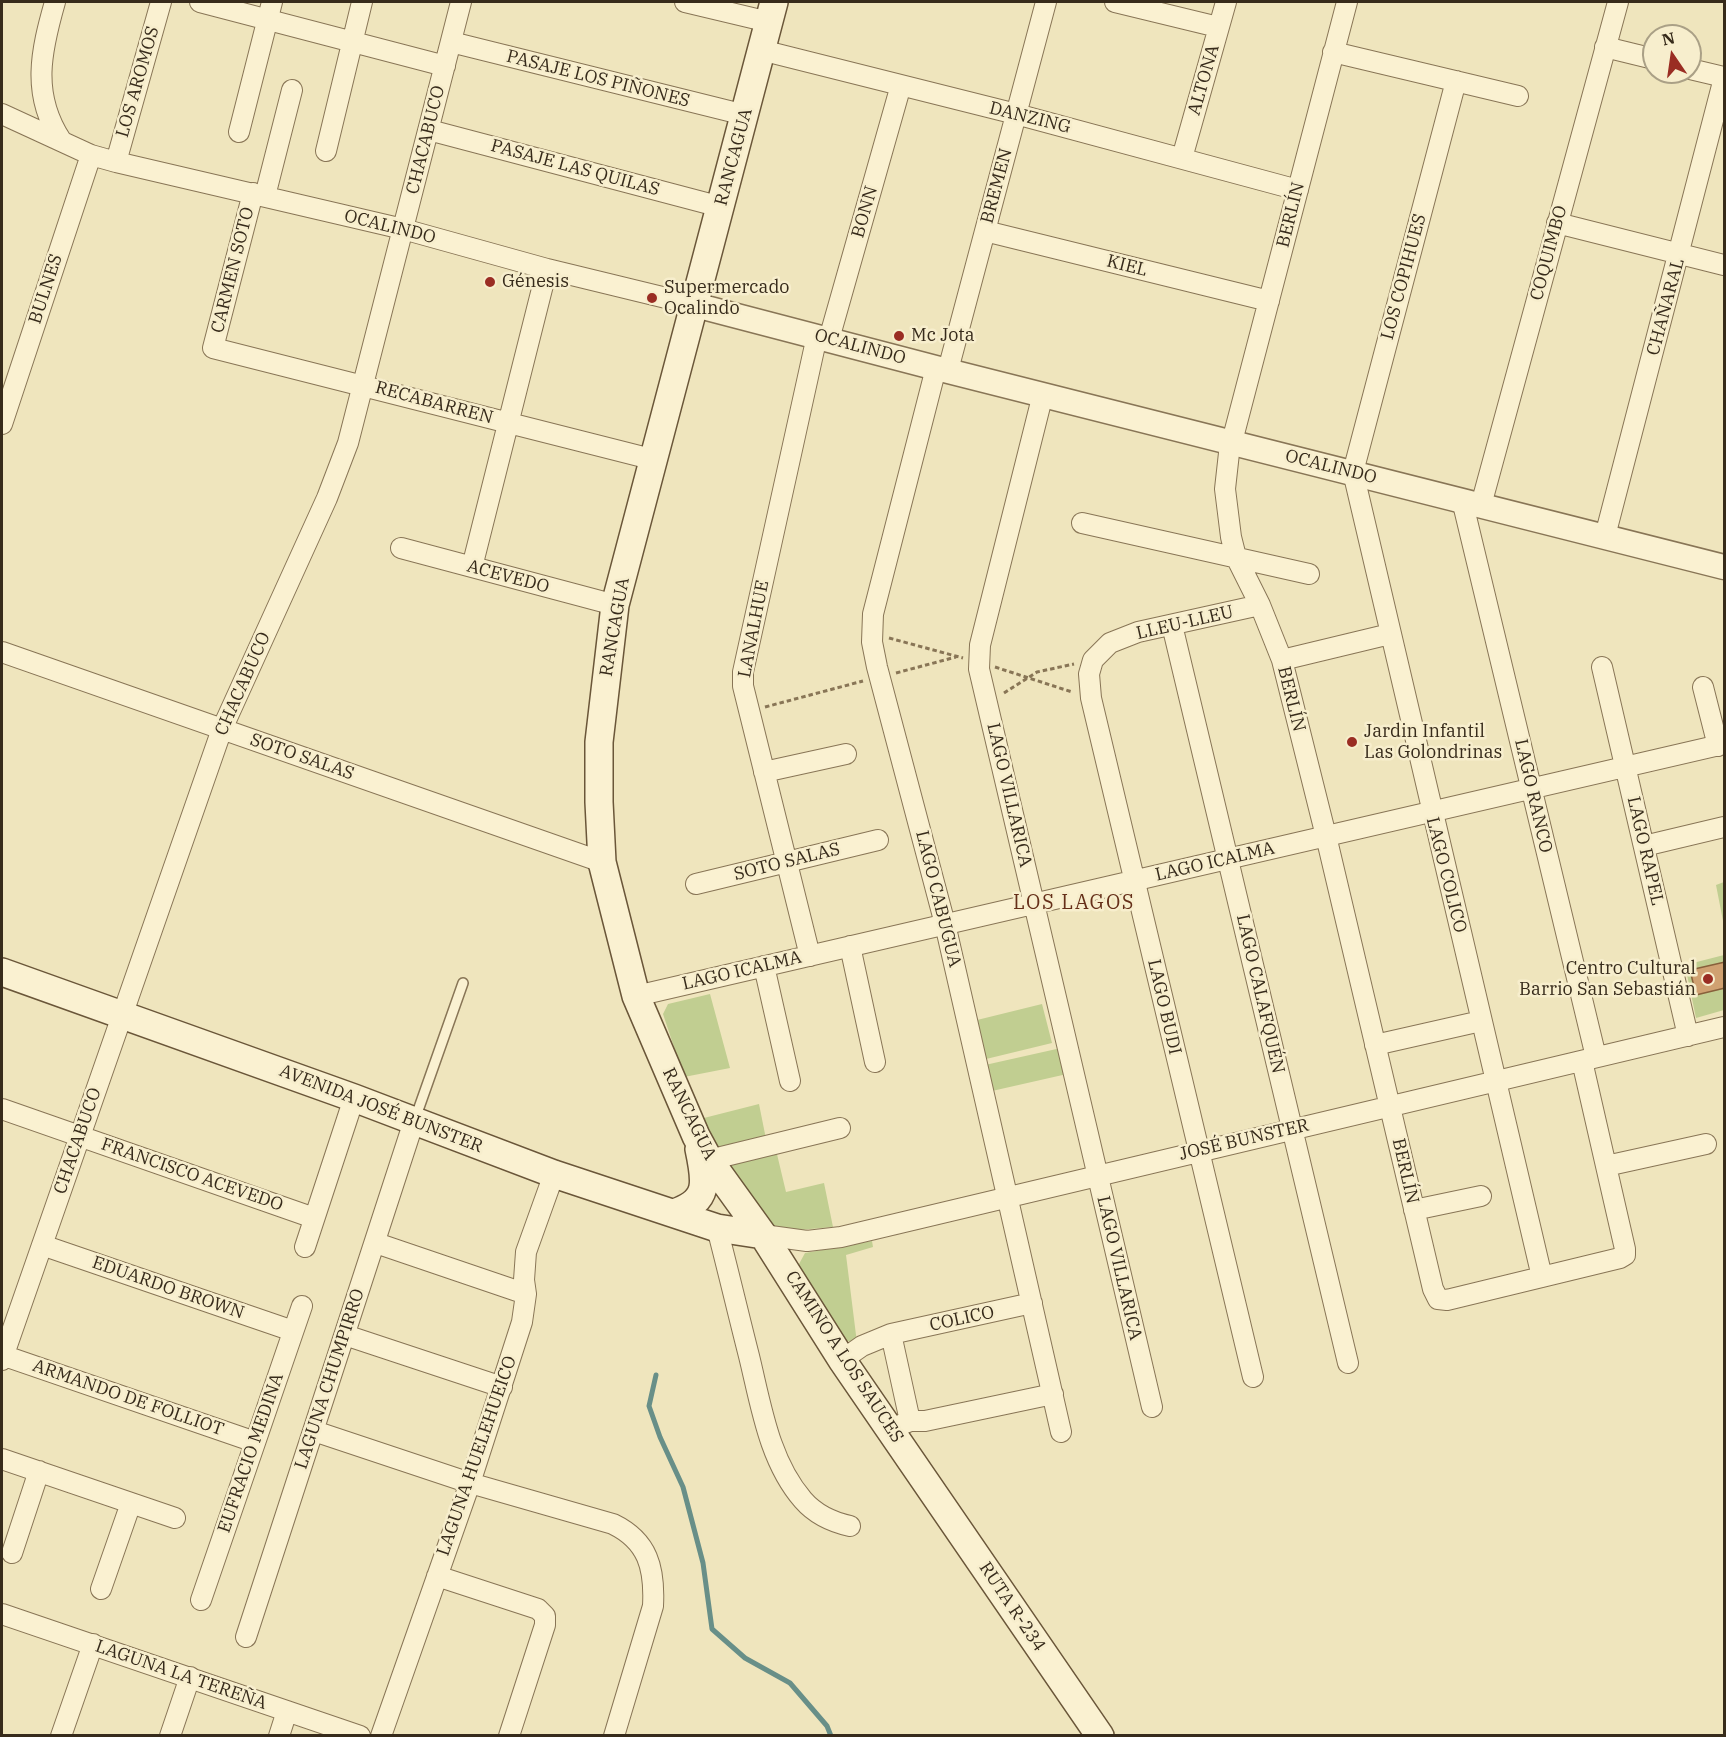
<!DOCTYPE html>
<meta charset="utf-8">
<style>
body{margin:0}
#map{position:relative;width:1726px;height:1737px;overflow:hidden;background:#efe5bd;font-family:"IBM Plex Serif",serif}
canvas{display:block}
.frame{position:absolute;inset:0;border:3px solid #372b1b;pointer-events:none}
.north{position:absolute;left:1642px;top:24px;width:60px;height:60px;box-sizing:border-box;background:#f7eecd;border:2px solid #aaa086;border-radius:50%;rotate:347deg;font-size:16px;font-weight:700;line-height:24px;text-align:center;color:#372b1b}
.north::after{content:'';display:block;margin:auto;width:21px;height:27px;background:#9a2d23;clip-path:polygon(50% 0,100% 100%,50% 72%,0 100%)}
</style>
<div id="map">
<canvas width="1726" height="1737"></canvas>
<div class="frame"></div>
<div class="north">N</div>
</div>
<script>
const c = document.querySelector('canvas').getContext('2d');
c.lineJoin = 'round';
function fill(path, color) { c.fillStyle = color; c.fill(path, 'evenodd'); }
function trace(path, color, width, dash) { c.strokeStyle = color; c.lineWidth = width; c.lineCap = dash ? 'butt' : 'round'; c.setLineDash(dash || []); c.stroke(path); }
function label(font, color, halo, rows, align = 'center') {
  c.font = font + ' "IBM Plex Serif",serif'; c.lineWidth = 5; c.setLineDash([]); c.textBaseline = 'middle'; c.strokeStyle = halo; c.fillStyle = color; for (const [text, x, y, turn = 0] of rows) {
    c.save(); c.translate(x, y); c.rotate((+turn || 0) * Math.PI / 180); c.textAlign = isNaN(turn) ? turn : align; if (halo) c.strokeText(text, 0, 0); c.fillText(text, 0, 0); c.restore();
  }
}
const green = new Path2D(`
 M1724 882V926L1716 885Z
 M1724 955V1010L1696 1018 1685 965Z
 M710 994 730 1068 684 1077 663 1014 668 1004Z
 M1042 1004 1052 1043 982 1060 973 1021Z
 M1061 1048 1067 1074 992 1091 985 1065Z
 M759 1104 766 1139 718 1151 700 1119Z
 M776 1150 786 1192 824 1183 833 1227 787 1231 761 1221 720 1163Z
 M872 1241 873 1247 846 1255 857 1343 839 1339 800 1283 799 1264 805 1253Z`);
const stream = new Path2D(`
 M656 1375 649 1406 660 1437 683 1487 703 1563 712 1629 745 1658 790 1683 827 1726 831 1736`);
const building = new Path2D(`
 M1725 962V988L1696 995 1690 970Z`);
const path = new Path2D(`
 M889 638 963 658
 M995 667 1072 692
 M896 673 956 657
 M1004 693 1037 672 1074 664
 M765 707 863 681`);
const service = new Path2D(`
 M415 1119 463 983`);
const minor = new Path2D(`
 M55 2C41 51 31 94 61 140
 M200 2 445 66
 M685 2 769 22
 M1115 2 1218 27
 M1347 2 1229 453 1225 489 1231 537 1236 557 1260 605 1282 660 1326 836 1433 1289 1438 1299 1447 1300 1620 1258 1625 1255V1249L1582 1061
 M451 42 745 115
 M1605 47 1654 59
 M761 50 1016 114 1298 190
 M1333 52 1518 96
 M1690 69 1724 77
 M1456 81 1353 472 1542 1277
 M2 114 91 155 116 162 403 229 547 269 695 305
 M429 130 721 207
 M239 132 272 2
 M326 151 362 2
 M1182 158 1226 2
 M116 162 161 2
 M253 193 213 348 655 460
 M265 196 292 90
 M1557 223 1724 265
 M985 231 1269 301
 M829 339 901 85
 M936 368 873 614 872 642 877 667 945 924 1061 1432
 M948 370 1046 2
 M1043 394 980 645 979 669 1152 1407
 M2 424 91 155
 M1462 500 1596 1057
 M1481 505 1618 2
 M1082 523 1309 574
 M1605 536 1724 78
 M401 548 615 605
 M472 567 547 269
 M1172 625 1348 1363
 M2 652 602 862
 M1282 660 1390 634
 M1602 667 1688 1036
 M1703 687 1718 746
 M764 772 846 754
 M1644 846 1724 827
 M696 884 878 840
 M850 946 875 1062
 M810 956 743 686V672L817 336
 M764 966 790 1081
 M636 996 1724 744
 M1375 1045 1481 1021
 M2 1109 314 1218
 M709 1160 840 1128
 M1606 1166 1706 1144
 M1414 1210 1481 1196
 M717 1228C728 1270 738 1313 749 1356 761 1405 769 1461 803 1500 816 1515 832 1522 850 1526
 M763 1235 807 1241 841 1237 1724 1027
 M376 1243 526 1294
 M42 1245 293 1331
 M305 1247 354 1098
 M891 1334 1032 1303
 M345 1335 502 1387
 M2 1355 255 1442
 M2 1360 222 729 327 498 348 443 461 2
 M842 1360 862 1346 891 1334 910 1421
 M1253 1377 1091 698 1089 674 1093 660 1110 643 1138 632 1260 605
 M891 1429 910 1421H925L1053 1394
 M314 1431 470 1483 613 1524C648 1541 655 1568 653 1606L614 1736
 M2 1459 175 1518
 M12 1553 39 1471
 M437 1576 538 1609 545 1616V1625L509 1736
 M101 1589 131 1503
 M201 1600 302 1306
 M2 1614 360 1736
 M246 1637 414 1121
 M61 1736 93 1644
 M170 1736 190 1677
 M279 1736 287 1711
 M381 1736 470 1483 522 1322 526 1294 524 1280 526 1252 554 1174`);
const tertiary = new Path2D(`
 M695 305 936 368 1724 567`);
const secondary = new Path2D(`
 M774 2 615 605 599 742V802L602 862 636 996 696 1136 709 1160 763 1235 842 1360 1100 1736
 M2 972 354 1098 554 1174 717 1228 763 1235
 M674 1213C710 1201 706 1182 699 1149`);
const markers = [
 [490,282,6,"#9a2d23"],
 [652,298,6,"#9a2d23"],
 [899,336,6,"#9a2d23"],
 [1352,742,6,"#9a2d23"],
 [1708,979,6,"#9a2d23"]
];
const streetNames = [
 ["PASAJE LOS PIÑONES",598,79,14],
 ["ALTONA",1204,80,-74],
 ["LOS AROMOS",138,82,-74],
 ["DANZING",1030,118,14],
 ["CHACABUCO",426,140,-76],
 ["RANCAGUA",734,157,-75],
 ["PASAJE LAS QUILAS",575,168,15],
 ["BREMEN",997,186,-75],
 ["BONN",865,212,-74],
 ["BERLÍN",1291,215,-76],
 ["OCALINDO",390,227,14],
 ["COQUIMBO",1549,253,-75],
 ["KIEL",1127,266,14],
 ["CARMEN SOTO",233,270,-76],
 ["LOS COPIHUES",1404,277,-75],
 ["BULNES",46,289,-72],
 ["CHAÑARAL",1666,307,-75],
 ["OCALINDO",860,347,15],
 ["RECABARREN",434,403,15],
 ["OCALINDO",1331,467,14],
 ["ACEVEDO",508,577,15],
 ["LLEU-LLEU",1185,623,-13],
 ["RANCAGUA",615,627,-80],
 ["LANALHUE",754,629,-79],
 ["CHACABUCO",243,684,-66],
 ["BERLÍN",1291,699,76],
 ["SOTO SALAS",302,757,19],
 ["LAGO VILLARICA",1009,795,77],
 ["LAGO RANCO",1533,796,77],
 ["LAGO RAPEL",1645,851,77],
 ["SOTO SALAS",787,862,-14],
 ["LAGO ICALMA",1215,862,-13],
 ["LAGO COLICO",1446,875,76],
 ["LAGO CABUGUA",938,899,76],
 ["LAGO ICALMA",742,971,-13],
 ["LAGO CALAFQUÉN",1260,994,77],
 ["LAGO BUDI",1164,1007,77],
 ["AVENIDA JOSÉ BUNSTER",381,1109,21],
 ["RANCAGUA",689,1114,64],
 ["JOSÉ BUNSTER",1244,1140,-13],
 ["CHACABUCO",78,1141,-71],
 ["BERLÍN",1405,1171,77],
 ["FRANCISCO ACEVEDO",192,1175,19],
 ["LAGO VILLARICA",1119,1268,77],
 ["EDUARDO BROWN",168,1288,19],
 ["COLICO",962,1319,-12],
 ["CAMINO A LOS SAUCES",844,1357,57],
 ["LAGUNA CHUMPIRRO",330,1379,-72],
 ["ARMANDO DE FOLLIOT",128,1398,19],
 ["EUFRACIO MEDINA",251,1453,-71],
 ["LAGUNA HUELEHUEICO",477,1456,-71],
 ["RUTA R-234",1012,1607,56],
 ["LAGUNA LA TEREÑA",181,1675,19]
];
const poiNames = [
 ["Génesis",502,282],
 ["Supermercado",664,288],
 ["Ocalindo",664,309],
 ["Mc Jota",911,336],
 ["Jardin Infantil",1364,732],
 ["Las Golondrinas",1364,753],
 ["Centro Cultural",1696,969,"right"],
 ["Barrio San Sebastián",1696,990,"right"]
];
const neighbourhoodNames = [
 ["LOS LAGOS",1074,903]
];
fill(green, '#c1ce91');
trace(stream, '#688f88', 5);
fill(building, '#d0a171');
trace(building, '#88603b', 1.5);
trace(service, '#887556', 12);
trace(minor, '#887556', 22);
trace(tertiary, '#887556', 27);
trace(secondary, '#6a5639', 30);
trace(path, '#887556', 3, [4.5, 3]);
trace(service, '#faf1d1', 9);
trace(minor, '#faf1d1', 20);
trace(tertiary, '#faf1d1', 24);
trace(secondary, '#faf1d1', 27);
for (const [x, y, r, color] of markers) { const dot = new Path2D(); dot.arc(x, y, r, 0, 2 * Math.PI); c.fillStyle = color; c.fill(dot); trace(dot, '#f7eecd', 2); }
label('18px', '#372b1b', '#f7eecd', streetNames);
label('18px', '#372b1b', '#f7eecd', poiNames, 'left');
c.letterSpacing = '1.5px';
label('20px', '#652f19', '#f7eecd', neighbourhoodNames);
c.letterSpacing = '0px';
</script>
